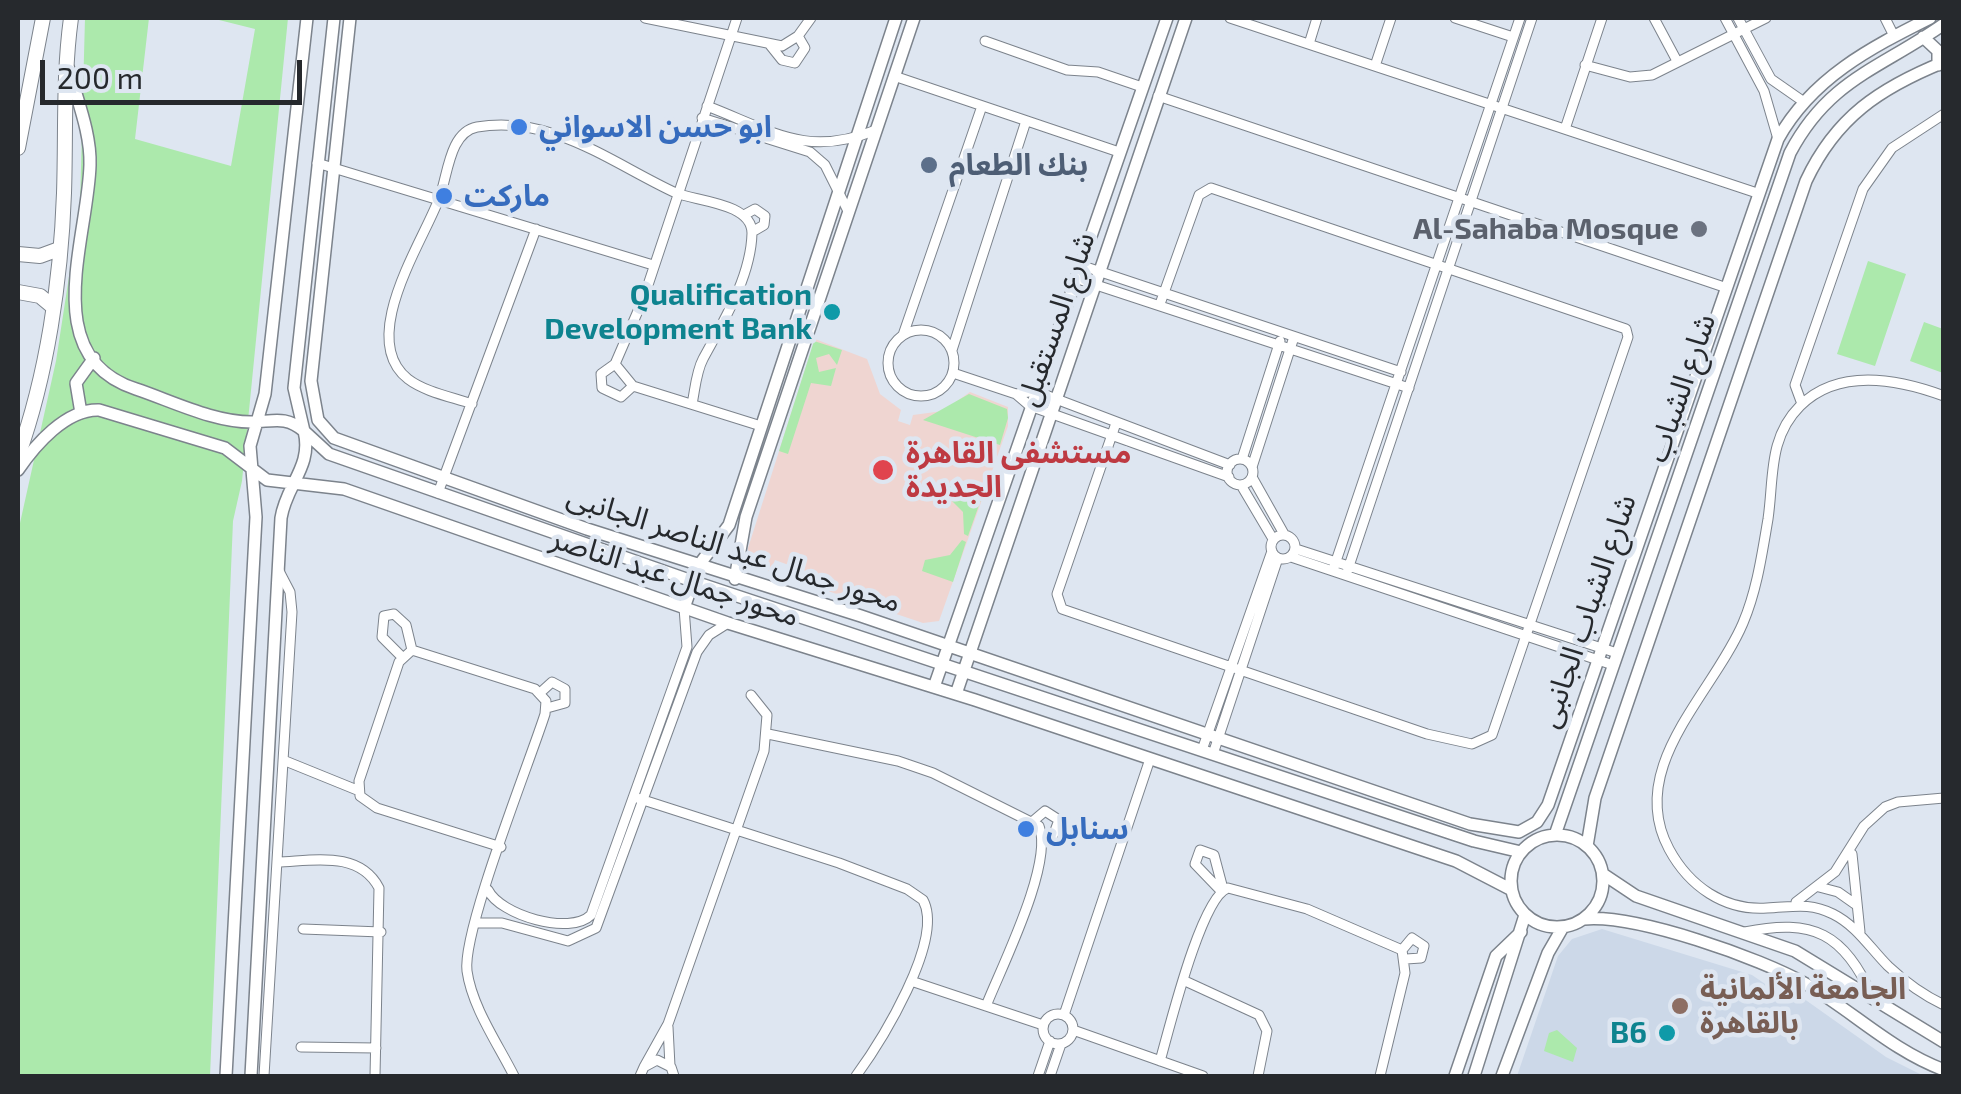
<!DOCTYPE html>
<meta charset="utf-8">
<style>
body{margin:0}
#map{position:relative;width:1961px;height:1094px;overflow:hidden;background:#dee6f1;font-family:"Exo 2",sans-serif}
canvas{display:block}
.frame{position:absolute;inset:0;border:20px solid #26292d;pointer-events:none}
.scale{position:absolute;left:40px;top:60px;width:262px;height:45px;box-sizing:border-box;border:5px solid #26292d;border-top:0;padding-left:12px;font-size:30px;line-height:35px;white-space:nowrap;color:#26292d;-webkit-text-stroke:8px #dee6f1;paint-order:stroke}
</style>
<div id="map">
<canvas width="1961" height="1094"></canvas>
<div class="frame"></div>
<div class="scale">200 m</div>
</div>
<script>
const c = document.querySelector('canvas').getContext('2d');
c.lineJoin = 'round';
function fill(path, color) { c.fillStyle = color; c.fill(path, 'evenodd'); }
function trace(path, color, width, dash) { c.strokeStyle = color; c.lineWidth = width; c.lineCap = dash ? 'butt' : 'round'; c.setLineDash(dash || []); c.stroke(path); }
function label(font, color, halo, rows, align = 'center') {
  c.font = font + ' "Exo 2","Noto Sans Arabic",sans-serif'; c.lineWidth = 9; c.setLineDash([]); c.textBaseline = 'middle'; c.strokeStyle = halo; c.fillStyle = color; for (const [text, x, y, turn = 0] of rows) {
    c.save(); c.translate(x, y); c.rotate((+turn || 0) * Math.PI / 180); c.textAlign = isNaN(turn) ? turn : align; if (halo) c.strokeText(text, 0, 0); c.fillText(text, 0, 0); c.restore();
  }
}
const built = new Path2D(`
 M1602 929 1752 975 1771 988 1800 996 1886 1057 1924 1076H1517L1558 956 1572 939Z`);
const medical = new Path2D(`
 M815 339 867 359 880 394 901 410 898 421 910 425 913 415 943 411 970 392 1008 407V426L939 621 923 623 810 585 813 574 775 560 770 572 749 560 748 548Z`);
const green = new Path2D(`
 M85 18H149L135 139 231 166 255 29 211 18H288L242 481 233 521 210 1076H18V532L56 361 80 205Z
 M1868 261 1906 274 1875 366 1837 354Z
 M1924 322 1943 329V373L1910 361Z
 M814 341 842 350 837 365 829 354 816 358 819 372 836 368 831 386 811 383 788 454 779 451Z
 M969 394 1007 409 1008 418 1000 445 923 420Z
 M953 480 984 491 968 536 964 534 963 512 947 496Z
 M962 540 966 542 953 582 922 571 925 560 950 555Z
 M1557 1030 1577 1048 1573 1062 1544 1051 1549 1033Z`);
const street = new Path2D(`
 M645 18 782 46 798 36 811 18
 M737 18 644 297 615 364 633 386 761 426
 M1230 18 1757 193
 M1455 18 1513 37
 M1654 18 1677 61
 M1725 18 1764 91 1778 139
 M1738 18 1771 79 1804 102
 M1885 18 1894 36
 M985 41 1067 70 1098 72 1142 87
 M1309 44 1317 18
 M770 45 782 60 795 63 805 48 798 36
 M1585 65 1630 77 1652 75 1766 18
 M1375 66 1391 18
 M894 76 1119 152
 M1158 96 1724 287
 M707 106C772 131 807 158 876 130
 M702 118 810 152 825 165 848 211
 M1565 129 1602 18
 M317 163 653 265
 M744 215 755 209 765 216 764 225 752 232
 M1080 265 1401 372
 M1075 278 1409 388
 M888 363a33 33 0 1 1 66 0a33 33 0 1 1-66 0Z
 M903 335 982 106
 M952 350 1026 121
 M615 364 601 374 602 388 621 397 633 386
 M953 373 1016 394 1030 406 1229 477
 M1016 394 1035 391 1230 465
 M1944 396C1898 379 1839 367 1800 406 1768 438 1774 478 1768 519 1762 554 1757 590 1743 623 1713 694 1625 767 1669 849 1689 886 1724 911 1767 908 1793 907 1809 902 1833 914 1857 926 1870 948 1888 966 1905 982 1923 995 1944 1005
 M472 404C452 397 425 392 408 379 356 338 425 239 440 196 448 173 450 132 477 127 552 114 613 164 676 193 696 201 752 203 752 233 751 277 723 322 703 359 696 372 695 390 692 404
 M1802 404 1795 385 1863 189 1892 148 1944 114
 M1116 423 1057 594 1062 609 1427 734 1472 744 1492 735 1628 337 1626 329 1211 188 1199 195 1160 304
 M1242 459 1280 341
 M1227 472a13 13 0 1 1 26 0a13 13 0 1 1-26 0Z
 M1252 467 1294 337
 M1252 477 1284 534
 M1241 485 1273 539
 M438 493 536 229
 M1271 547a12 12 0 1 1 24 0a12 12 0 1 1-24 0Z
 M1296 549 1617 653
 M1291 557 1613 665
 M1333 570 1520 18
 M1346 575 1532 18
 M402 657 382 637 384 616 394 614 406 625 412 650
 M541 692 552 682 565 689V703L547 708
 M768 734 898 761 933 773 1039 826C1054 863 1001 968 986 1006
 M1202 750 1272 551
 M1213 754 1278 558
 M283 760 357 790
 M634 797 839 863 907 889 923 900C945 940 880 1043 856 1076
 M1032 822 1045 811 1059 820 1053 836 1042 838
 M501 847 377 808 360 796 359 781 399 662 412 650 535 689 546 701 545 714C529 764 462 931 467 971 472 1007 498 1044 514 1076
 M1852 854 1860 932
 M277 862C313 861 359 850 379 888L375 1076
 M1819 887 1838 892 1855 904
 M488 890C500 915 570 936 591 915L687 647 684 608
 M1220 890 1195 864 1200 850 1214 855 1223 889
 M1796 902 1835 872 1864 826 1885 807 1898 802 1944 798
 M476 923H502L568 941 596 928 697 652 709 635 728 623
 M303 929 381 932
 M1745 932C1813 918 1844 933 1873 998
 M1402 950 1412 938 1424 946 1421 958 1406 959
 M911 981 1043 1025
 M1185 981 1259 1015 1267 1031 1258 1076
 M1043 1029a15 15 0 1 1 30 0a15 15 0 1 1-30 0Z
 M1064 1015 1150 759
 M668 1027 670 1066
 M1073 1030 1203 1076
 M301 1047 376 1048
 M1160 1061C1169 1030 1201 897 1228 888L1307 909 1402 950 1405 973 1380 1076
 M644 1067 668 1024 764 751 767 715 751 695
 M264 1076 292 612 290 592 278 569
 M640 1076 644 1067 657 1060 671 1067 674 1076
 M1038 1076 1050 1041
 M1050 1076 1061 1044`);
const secondary = new Path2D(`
 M334 18 294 388 304 431 329 454 692 581 1474 841 1521 852
 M350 18 311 381 318 420 334 438 587 529 861 616 1470 824 1519 832 1537 822 1548 805 1778 139C1812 78 1870 48 1930 18
 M1923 37 1938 51V65
 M69 69C77 100 91 133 90 165 88 239 37 357 136 389 172 401 215 423 254 422 275 421 286 416 304 431 313 466 286 485 281 518L251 1076
 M81 413 76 383 94 358
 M18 470C35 445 66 409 99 410L225 448 267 480 344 489 728 623 975 700 1456 861 1512 890
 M735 579 746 517 914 18
 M684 608 699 565 729 525 896 18
 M934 687 1167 18
 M956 694 1186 18
 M1511 881a46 46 0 1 1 92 0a46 46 0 1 1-92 0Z
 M1555 835 1790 153C1829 79 1880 69 1944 24
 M1587 846 1595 798 1806 181C1836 117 1880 88 1944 62
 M1603 874 1636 896 1795 951 1944 1042
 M1584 919C1636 914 1760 958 1806 984 1854 1012 1891 1050 1944 1070
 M226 1076 256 517 250 446 265 394 307 18
 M1455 1076 1496 956 1521 932
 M1474 1076 1525 915
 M1502 1076 1548 953 1563 927`);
const primary = new Path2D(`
 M18 148 43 18
 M18 254 40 256 59 249
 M18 292 40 296 52 306
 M18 456C47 375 61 280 64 193 66 134 63 76 71 18`);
const markers = [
 [519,127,10,"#3f7fe0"],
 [929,165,10,"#5c6f8a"],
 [444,196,10,"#3f7fe0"],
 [1699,229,10,"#6b7280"],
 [832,312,10,"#0f9aa8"],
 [883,470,12,"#e0444e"],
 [1026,829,10,"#3f7fe0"],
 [1680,1006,10,"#8d6e63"],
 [1667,1033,10,"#0f9aa8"]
];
const shopNames = [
 ["ابو حسن الاسواني",539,127],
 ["ماركت",464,196],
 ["سنابل",1046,829]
];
const serviceNames = [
 ["بنك الطعام",949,165]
];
const worshipNames = [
 ["Al-Sahaba Mosque",1679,229]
];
const cultureNames = [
 ["Qualification",812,295],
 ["Development Bank",812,329],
 ["B6",1647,1033]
];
const streetNames = [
 ["شارع المستقبل",1056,319,-71],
 ["شارع الشباب",1681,388,-71],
 ["محور جمال عبد الناصر الجانبى",734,549,18],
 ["محور جمال عبد الناصر",675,577,18],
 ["شارع الشباب الجانبى",1587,611,-71]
];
const healthNames = [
 ["مستشفى القاهرة",906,453],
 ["الجديدة",906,487]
];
const educationNames = [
 ["الجامعة الألمانية",1700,989],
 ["بالقاهرة",1700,1023]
];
fill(built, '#ccd8e8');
fill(medical, '#efd5d1');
fill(green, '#ace9ac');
trace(street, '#7c838c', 11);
trace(secondary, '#7c838c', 14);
trace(primary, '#7c838c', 16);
trace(street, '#fff', 9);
trace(secondary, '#fff', 11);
trace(primary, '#fff', 14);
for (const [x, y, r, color] of markers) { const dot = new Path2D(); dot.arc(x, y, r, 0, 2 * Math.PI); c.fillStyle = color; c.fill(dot); trace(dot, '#dee6f1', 4); }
label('bold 30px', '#366cbe', '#dee6f1', shopNames, 'left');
label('bold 30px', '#4e5e75', '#dee6f1', serviceNames, 'left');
label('bold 30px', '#5b616d', '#dee6f1', worshipNames, 'right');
label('bold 30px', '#0d838f', '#dee6f1', cultureNames, 'right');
label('30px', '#26292d', '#dee6f1', streetNames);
label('bold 30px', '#be3a42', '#dee6f1', healthNames, 'left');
label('bold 30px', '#785e54', '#dee6f1', educationNames, 'left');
</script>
